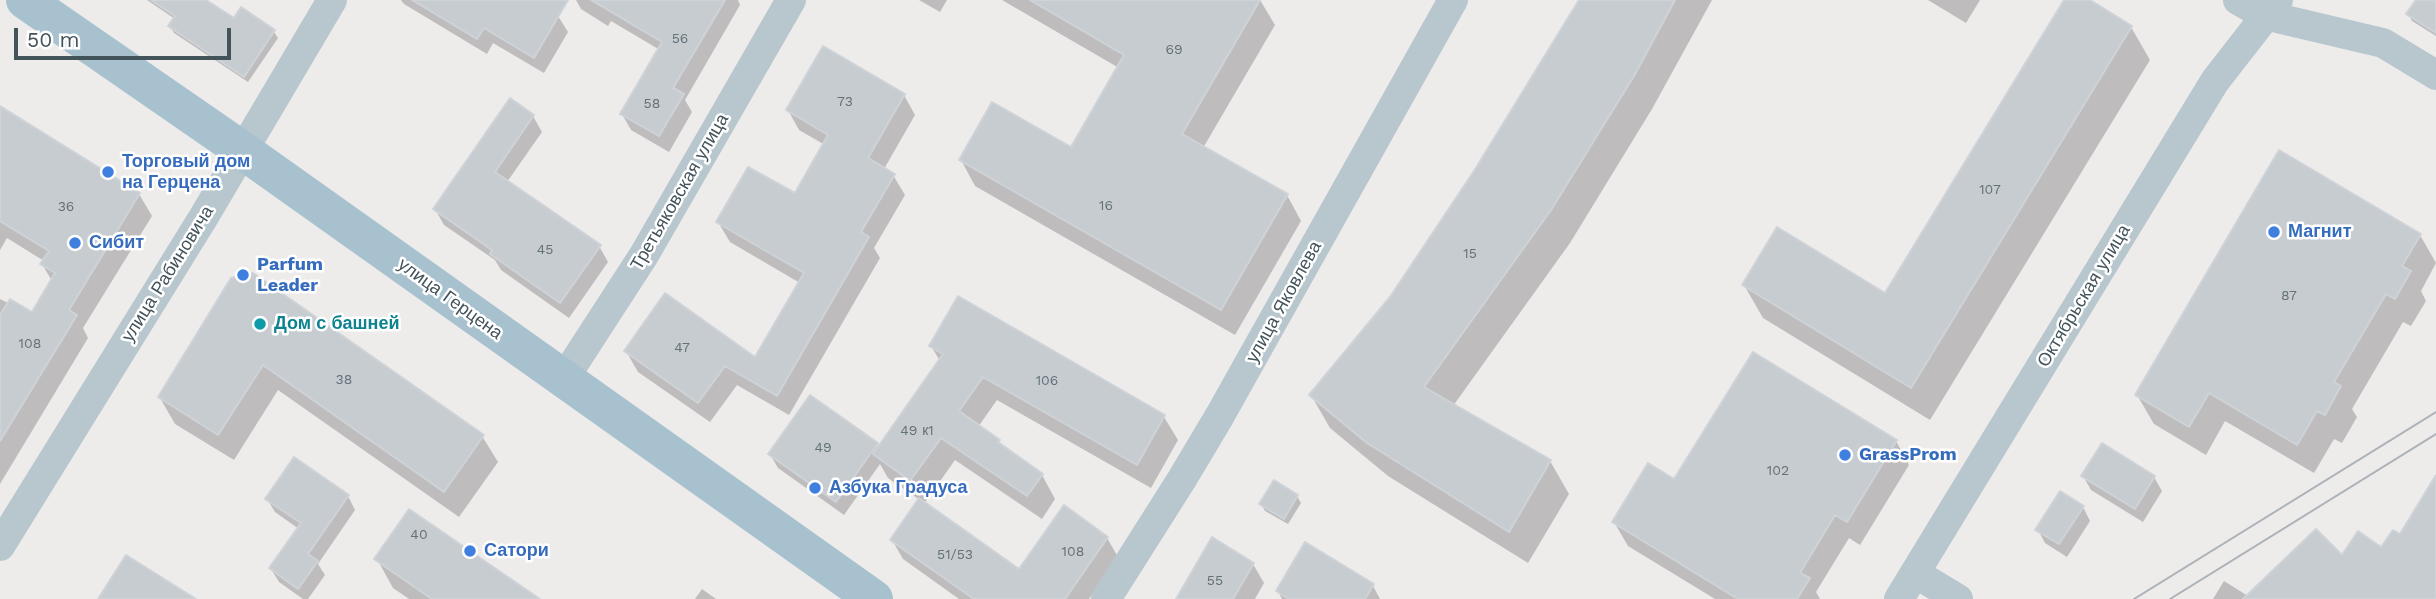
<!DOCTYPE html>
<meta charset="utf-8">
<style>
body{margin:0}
#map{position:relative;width:2436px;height:599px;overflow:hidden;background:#eeebeb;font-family:"Work Sans",sans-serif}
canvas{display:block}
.scale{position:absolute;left:14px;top:28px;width:217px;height:32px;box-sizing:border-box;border:4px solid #42535a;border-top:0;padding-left:9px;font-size:21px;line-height:24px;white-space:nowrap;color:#42535a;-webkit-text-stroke:5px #fff;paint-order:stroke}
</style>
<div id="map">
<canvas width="2436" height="599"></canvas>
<div class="scale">50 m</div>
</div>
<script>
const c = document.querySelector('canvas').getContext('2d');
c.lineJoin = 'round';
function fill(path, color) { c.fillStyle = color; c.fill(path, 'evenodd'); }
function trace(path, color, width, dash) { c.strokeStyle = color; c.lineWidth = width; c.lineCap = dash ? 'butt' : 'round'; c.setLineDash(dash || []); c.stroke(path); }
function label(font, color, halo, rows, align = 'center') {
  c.font = font + ' "Work Sans",sans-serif'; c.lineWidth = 5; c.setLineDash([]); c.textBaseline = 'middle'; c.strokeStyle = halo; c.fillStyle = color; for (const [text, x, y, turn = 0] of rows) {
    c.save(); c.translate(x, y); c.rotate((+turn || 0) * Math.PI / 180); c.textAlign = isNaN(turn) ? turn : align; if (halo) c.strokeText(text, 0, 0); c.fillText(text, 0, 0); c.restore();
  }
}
const shadow = new Path2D(`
 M147 0H203L234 21 274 32 278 38 248 82 174 33 170 26 175 19Z
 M401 0H531L558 16 568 32 544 73 493 43 487 54 404 4Z
 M576 0H738L740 5 685 100 692 112 669 152 631 130 622 114 660 50 611 21 608 26 581 9Z
 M919 0H947L940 12Z
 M1002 0H1260L1275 25 1203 148 1287 195 1301 221 1235 335 975 186 961 160 1071 150 1119 68Z
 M1581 0H1712L1652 109 1570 243 1453 406 1550 461 1569 494 1528 563 1388 476 1330 428 1311 395 1391 299 1475 172Z
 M1928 0H1980L1966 23Z
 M2066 0H2086L2131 27 2150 60 1930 420 1763 318 1744 285 1886 295Z
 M2418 0 2436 2V36L2412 21 2408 14Z
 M904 95 915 115 884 169 893 175 905 195 874 248 880 258 789 415 737 385 710 422 638 372 626 351 756 359 800 283 730 242 718 222 795 196 825 145 799 130 788 110Z
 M0 113 139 194 152 216 83 328 88 338 0 484V299L32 315 52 281 42 264 44 261 7 238 0 250Z
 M533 116 542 132 507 182 599 246 608 262 569 318 501 270 495 260 444 225 435 209Z
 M2420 235 2436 263 2421 291 2426 301 2411 326 2403 322 2352 409 2357 417 2342 443 2334 439 2314 473 2225 421 2206 455 2154 424 2137 395Z
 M232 280 482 436 498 462 459 517 278 390 234 460 175 424 160 398Z
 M959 298 1164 417 1178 440 1151 488 997 400 978 427 998 441 1002 448 1042 475 1055 499 1042 519 955 460 924 504 1020 571 1107 538 1118 557 1089 599H959L903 559 892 540 920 500 888 478 880 464 844 515 778 468 770 454 877 444 879 448 940 361 931 346Z
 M1896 441 1909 465 1860 545 1849 538 1816 592 1820 599H1715L1628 546 1614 522 1675 482Z
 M2083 476 2154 477 2162 491 2143 522 2091 490Z
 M2436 478V599H2213L2224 581 2248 596 2342 558 2382 550 2400 537Z
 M348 496 355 510 318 564 325 575 308 599H303L279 582 271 569 299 529 275 512 267 499Z
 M1297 496 1301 503 1288 524 1265 511 1261 504Z
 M2083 507 2090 521 2067 557 2045 543 2038 530Z
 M377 559 537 599H409L393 588Z
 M1253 564 1264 583 1255 599H1178Z
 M1373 586 1380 599H1282L1278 591Z
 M702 589 716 599H695Z`);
const building = new Path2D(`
 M151 0H206L234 18 241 7 275 30 244 77 168 26 175 16Z
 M412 0H568L534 58 484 28 477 39Z
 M591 0H725L673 88 684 94 659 136 620 114 662 42Z
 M1030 0H1260L1182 134 1288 194 1221 310 959 160 992 102 1071 147 1124 55Z
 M1579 0H1675L1634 76 1551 210 1424 387 1551 460 1509 532 1367 443 1309 395 1390 297 1474 171Z
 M2064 0H2090L2132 26 1911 388 1742 285 1777 227 1885 293Z
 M2416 0H2436V33L2406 14Z
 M823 46 905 94 868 158 895 174 861 232 869 237 777 396 725 366 698 403 624 351 665 293 755 357 804 273 716 222 748 167 795 193 828 135 786 110Z
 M510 98 534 115 495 172 601 245 560 303 490 254 492 250 433 209Z
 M0 106 140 193 69 310 77 315 0 441V315L10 299 32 312 55 273 40 264 49 251 0 221Z
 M2279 150 2421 234 2402 266 2411 271 2395 299 2386 294 2334 382 2341 386 2325 415 2317 411 2297 445 2209 393 2189 427 2135 395Z
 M253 273 484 435 444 492 263 365 218 435 158 397 231 278Z
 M958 296 1165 415 1137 465 983 377 959 411 1000 440 998 442 1043 474 1027 496 941 438 910 481 873 454 943 354 929 346Z
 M1753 352 1897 440 1847 522 1835 515 1800 573 1810 578 1797 599H1738L1612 522 1648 463 1674 479Z
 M810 395 878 443 836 502 768 454Z
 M2102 443 2155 476 2135 509 2081 476Z
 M294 457 349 495 308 554 318 561 298 589 269 568 301 523 265 499Z
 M2436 475V599H2243L2316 529 2342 555 2358 531 2381 547 2393 530 2400 534Z
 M1274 480 1298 495 1284 519 1259 504Z
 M2060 491 2084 506 2059 544 2035 530Z
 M919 498 1019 569 1064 505 1108 537 1065 599H974L890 540Z
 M409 509 470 551 540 599H432L374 559Z
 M1212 537 1254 563 1233 599H1176Z
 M1305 542 1374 584 1365 599H1289L1276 591Z
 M126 555 196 599H98Z`);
const minor = new Path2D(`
 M2238 0 2264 15 2383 43 2436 75
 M563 380 644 255 791 0
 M0 546 203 218 332 0
 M1915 573 1958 599
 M1106 599 1182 479 1219 417 1453 0
 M1899 599 2215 81 2278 0`);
const major = new Path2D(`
 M25 0 242 150 874 599`);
const tram = new Path2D(`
 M2134 599 2436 412
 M2170 599 2436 434`);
const markers = [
 [108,172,7,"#3f7fe0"],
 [2274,232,7,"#3f7fe0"],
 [75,243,7,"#3f7fe0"],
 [243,275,7,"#3f7fe0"],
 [260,324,7,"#0f9aa8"],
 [1845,455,7,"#3f7fe0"],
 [815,488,7,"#3f7fe0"],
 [470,551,7,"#3f7fe0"]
];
const numberNames = [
 ["56",680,39],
 ["69",1174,50],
 ["73",845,102],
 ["58",652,104],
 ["107",1990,190],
 ["16",1106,206],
 ["36",66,207],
 ["45",545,250],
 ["15",1470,254],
 ["87",2289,296],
 ["108",30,344],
 ["47",682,348],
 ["38",344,380],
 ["106",1047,381],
 ["49 к1",917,431],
 ["49",823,448],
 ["102",1778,471],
 ["40",419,535],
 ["108",1073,552],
 ["51/53",955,555],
 ["55",1215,581]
];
const shopNames = [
 ["Торговый дом",122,162],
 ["на Герцена",122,183],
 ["Магнит",2288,232],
 ["Сибит",89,243],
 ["Parfum",257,265],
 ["Leader",257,286],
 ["GrassProm",1859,455],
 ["Азбука Градуса",829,488],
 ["Сатори",484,551]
];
const streetNames = [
 ["Третьяковская улица",680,192,-60],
 ["улица Рабиновича",168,274,-58],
 ["Октябрьская улица",2084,296,-59],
 ["улица Герцена",450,299,36],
 ["улица Яковлева",1284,302,-61]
];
const cultureNames = [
 ["Дом с башней",274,324]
];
fill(shadow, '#0003');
fill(building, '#c7ccd1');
trace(building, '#ced3d8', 2);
trace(minor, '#b7c7cd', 30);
trace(major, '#a7c2ce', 38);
trace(tram, '#acb2b7', 2);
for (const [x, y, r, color] of markers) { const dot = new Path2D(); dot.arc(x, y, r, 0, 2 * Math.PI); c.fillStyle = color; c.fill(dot); trace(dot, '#fff', 2.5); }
label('14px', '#637178', null, numberNames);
label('bold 18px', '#366cbe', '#fff', shopNames, 'left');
label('18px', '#42535a', '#fff', streetNames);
label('bold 18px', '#0d838f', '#fff', cultureNames, 'left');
</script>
